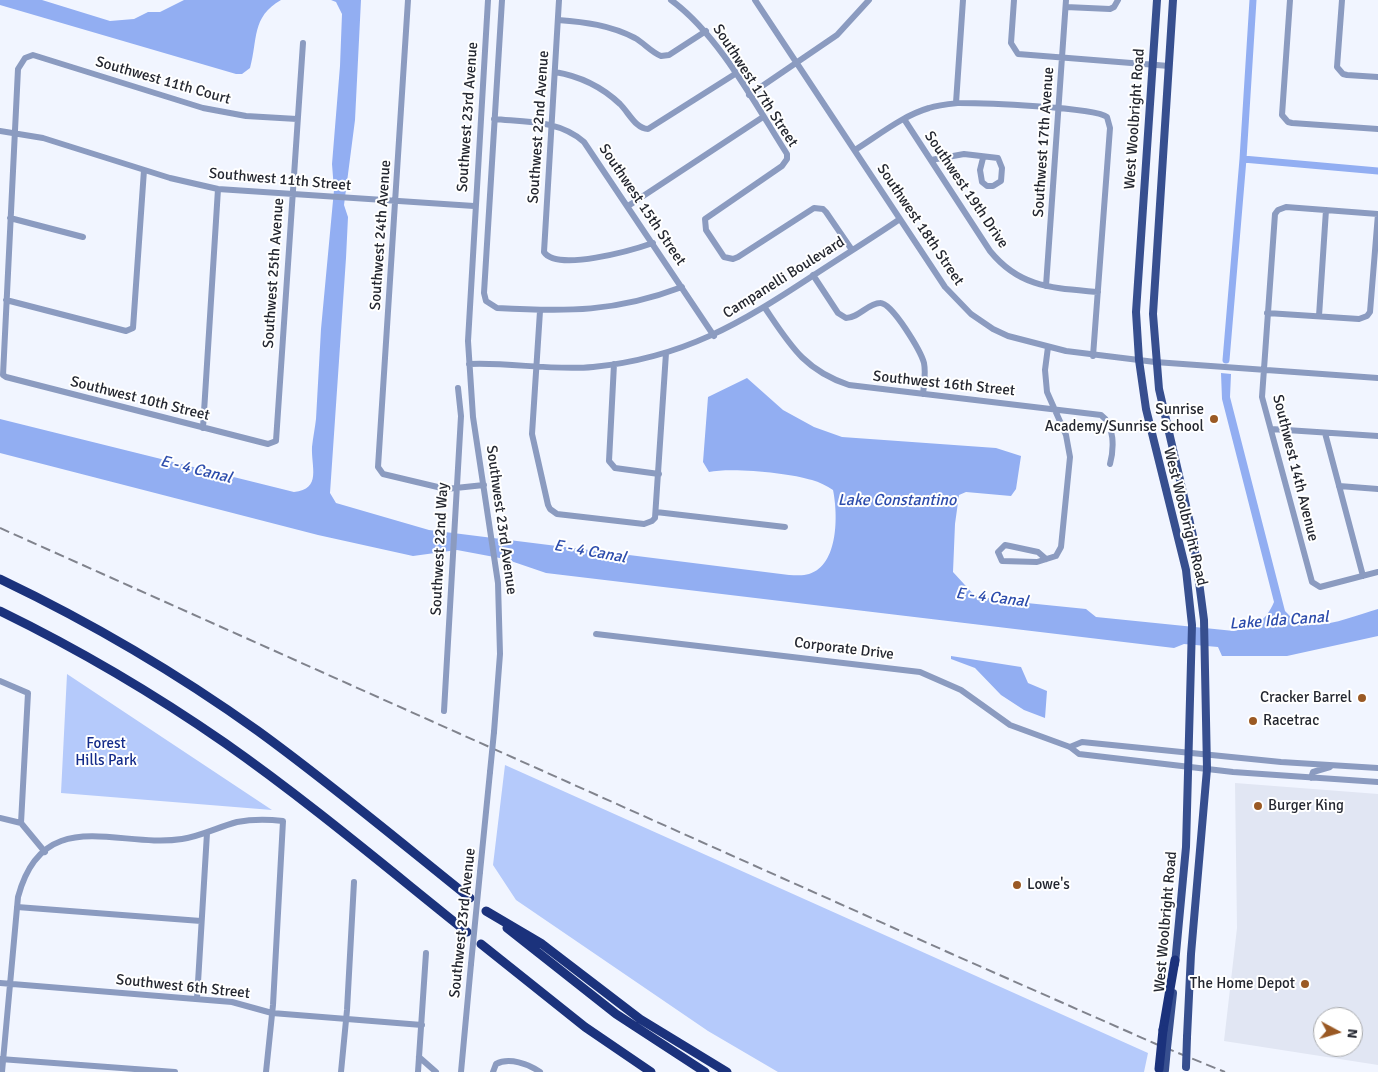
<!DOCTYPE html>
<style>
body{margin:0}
#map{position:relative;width:1378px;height:1072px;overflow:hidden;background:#f1f5ff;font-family:Signika,sans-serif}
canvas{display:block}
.north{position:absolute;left:1313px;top:1007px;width:50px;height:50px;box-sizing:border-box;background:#fff;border:1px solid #a7a9ac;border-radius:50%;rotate:96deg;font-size:14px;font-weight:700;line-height:20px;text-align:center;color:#242730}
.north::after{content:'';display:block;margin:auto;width:18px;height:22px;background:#9a5924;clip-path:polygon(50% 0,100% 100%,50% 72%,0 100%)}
</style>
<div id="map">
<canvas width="1378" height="1072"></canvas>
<div class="north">N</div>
</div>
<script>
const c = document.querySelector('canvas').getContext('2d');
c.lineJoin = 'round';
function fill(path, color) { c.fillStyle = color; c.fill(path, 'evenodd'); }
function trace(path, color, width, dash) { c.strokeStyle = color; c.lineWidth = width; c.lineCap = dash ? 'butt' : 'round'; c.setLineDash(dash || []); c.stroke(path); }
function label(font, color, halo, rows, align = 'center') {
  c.font = font + ' Signika,sans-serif'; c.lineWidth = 4; c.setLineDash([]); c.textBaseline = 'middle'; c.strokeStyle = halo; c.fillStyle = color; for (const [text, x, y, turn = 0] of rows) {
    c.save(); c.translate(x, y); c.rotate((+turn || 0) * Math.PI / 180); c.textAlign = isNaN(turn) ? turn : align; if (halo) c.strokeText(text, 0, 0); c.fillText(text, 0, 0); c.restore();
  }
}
const built = new Path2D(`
 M1235 783 1378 794V1065L1224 1041 1237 928ZM1323 1017H1353V1047H1323Z`);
const green = new Path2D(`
 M67 674 272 810 61 793Z
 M505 765 1148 1053 1144 1072H778L708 1031 516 900 493 865Z`);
const water = new Path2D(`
 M0 0H42L110 21 134 19 148 12H160L184 0H281C251 17 258 40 250 68L242 74H236L0 5Z
 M331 0H361L355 120 344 205 348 217 346 258 330 493 336 503 429 530 789 575C795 575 803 576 809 574 839 565 838 514 833 490 827 486 819 482 812 480 790 473 731 467 709 472L703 462 708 397 747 378 783 410 814 427 842 437 996 448 1021 456 1016 489 1011 496 966 492 959 495 955 524 953 572 975 596 1007 601 1086 609 1096 617 1234 631C1255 626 1265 623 1274 602L1222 399 1221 373 1231 374 1230 397 1285 611C1291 617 1296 623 1304 624 1328 628 1356 615 1378 609V636L1287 656H1222L1218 647 1184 644 1174 648 546 573 505 559 457 550 413 556 318 535 0 453V419L294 492C322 489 311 467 312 447 313 437 315 428 316 419L321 329 334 190 332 164 340 66 342 14 336 2Z
 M951 656 1021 667 1028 683 1047 691 1045 718 1024 710 1001 695 975 668 951 659Z`);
const canal = new Path2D(`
 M1243 159 1378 171
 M1226 360 1243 159 1253 0`);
const minor = new Path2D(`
 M408 0 378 467 383 474 446 489 484 485
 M488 0 468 341 473 417 498 583 500 654 494 732
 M502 0 484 293 486 301 497 308C567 312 616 312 682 287
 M559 0 544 252C557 272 633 250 653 243
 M671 0C719 35 755 104 787 154V159L782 166 705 219 706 230 724 257 733 259 738 257 814 208 823 209 826 212 852 250
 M755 0 945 287 971 314 993 329 1008 336 1066 351 1155 362 1378 378
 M1014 0 1011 43 1018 54 1169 66
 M1290 0 1282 115 1288 122 1292 123 1378 129
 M1342 0 1337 67 1343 74 1347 75 1378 77
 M1066 7 1110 9 1114 7 1118 0
 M558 20C585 22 610 25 635 38 644 43 651 52 661 56L669 55 706 31
 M555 72C579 76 602 87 620 104 629 113 636 129 648 129L735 74
 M749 95 837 35 869 0
 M956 103 963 0
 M297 119 246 116 203 108 33 55 25 58 18 69 3 375 6 377 268 444 276 441 303 43
 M494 119C526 122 559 120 584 142L714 336
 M904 119 990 251C1020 288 1053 288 1098 292
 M0 131 43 138 170 178 218 189 474 206
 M855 150C879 135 902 116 929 108 938 105 949 104 959 103 980 103 1095 107 1107 117L1110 128 1093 356
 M931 160 964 154 998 158 1002 168 1001 181 993 186H987L982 182 980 170 983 158
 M628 206 763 117
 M1378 214 1286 207 1278 210 1275 214 1262 397 1312 582 1320 587 1378 572
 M10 218 83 237
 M813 275 838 313 846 318C859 318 868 303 880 303 892 302 921 352 924 363 926 373 924 384 923 394
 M1046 286 1066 0
 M6 300 126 331 133 328 144 170
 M765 308C790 345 804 370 849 385L1101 415C1115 425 1114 449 1110 464
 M540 311 532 434 548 505 550 509 557 514 644 524 652 521 655 518 666 353
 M1267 313 1359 319 1367 316 1370 312 1378 214
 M1319 316 1326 210
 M469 364C510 362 552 371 593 367 684 358 741 323 814 275 843 256 872 238 900 219
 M614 364 609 461 615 468 659 474
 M203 428 218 189
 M1271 429 1378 436
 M1325 433 1363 576
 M1339 486 1378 489
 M656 512 785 527
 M1046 559 1038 552 1010 546 1005 545 998 552 1002 561 1037 562 1056 556 1061 547 1070 457 1066 435 1047 392 1045 370 1048 347
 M596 634 920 672 961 690 1010 725 1070 747 1079 754 1233 772 1378 782
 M0 681 28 693 21 823
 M444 711 461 416 458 388
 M1070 747 1082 742 1281 762 1378 768
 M1311 778 1313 772 1330 767
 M0 818 21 823 45 852
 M480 872 490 772
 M17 907 201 921
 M0 983 232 1002 272 1013 422 1025
 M197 999 207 833
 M419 1057 436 1072
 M0 1059 175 1072
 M2 1072 18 897C43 803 119 849 182 839 202 836 218 827 237 822 252 819 267 819 283 821L273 1005 266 1072
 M341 1072 347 1010 354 882
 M418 1072 426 953
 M461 1072 471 964
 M493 1072 496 1064C509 1057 529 1064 540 1072`);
const major = new Path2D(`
 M1157 0 1136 312 1139 360 1146 409 1186 570 1192 625 1186 847 1175 964
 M1173 0 1153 314 1159 389 1193 536 1204 620 1207 769 1191 954 1187 1037
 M1167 1048 1173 993`);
const highway = new Path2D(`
 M0 579C90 622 177 673 258 731 331 784 400 842 470 898
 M0 611C78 649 153 693 225 743 309 802 387 868 467 932
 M486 911 542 944 640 1019 727 1072
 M507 928 616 1014 705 1072
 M481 944 585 1027 651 1072
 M1163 1030 1175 960`);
const rail = new Path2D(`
 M0 528 952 954 1156 1044 1225 1072`);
const minorBridge = new Path2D(`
 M490 772 494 732
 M471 964 480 872`);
const majorBridge = new Path2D(`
 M1186 1067 1187 1037
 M1165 1070 1167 1048`);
const highwayBridge = new Path2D(`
 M1159 1069 1163 1030`);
const markers = [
 [1214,419,5,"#9a5924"],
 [1362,698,5,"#9a5924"],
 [1253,721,5,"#9a5924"],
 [1258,806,5,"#9a5924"],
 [1017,885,5,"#9a5924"],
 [1305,984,5,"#9a5924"]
];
const streetNames = [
 ["Southwest 11th Court",163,81,16],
 ["Southwest 17th Street",755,86,57],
 ["Southwest 23rd Avenue",468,117,-86],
 ["West Woolbright Road",1135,119,-86],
 ["Southwest 22nd Avenue",539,127,-86],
 ["Southwest 17th Avenue",1044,142,-86],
 ["Southwest 11th Street",280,180,5],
 ["Southwest 19th Drive",966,190,56],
 ["Southwest 15th Street",642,205,56],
 ["Southwest 18th Street",920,225,56],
 ["Southwest 24th Avenue",381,235,-86],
 ["Southwest 25th Avenue",274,273,-86],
 ["Campanelli Boulevard",784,278,-32],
 ["Southwest 16th Street",944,384,6],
 ["Southwest 10th Street",140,399,14],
 ["Southwest 14th Avenue",1295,468,76],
 ["West Woolbright Road",1185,517,76],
 ["Southwest 23rd Avenue",501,520,82],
 ["Southwest 22nd Way",440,549,-87],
 ["Corporate Drive",844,649,7],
 ["West Woolbright Road",1166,922,-85],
 ["Southwest 23rd Avenue",463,923,-84],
 ["Southwest 6th Street",183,987,6]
];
const poiNames = [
 ["Sunrise",1204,410],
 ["Academy/Sunrise School",1204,427],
 ["Cracker Barrel",1352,698],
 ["Racetrac",1263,721,"left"],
 ["Burger King",1268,806,"left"],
 ["Lowe's",1027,885,"left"],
 ["The Home Depot",1295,984]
];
const parkNames = [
 ["Forest",106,744],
 ["Hills Park",106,761]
];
const waterNames = [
 ["E - 4 Canal",196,470,14],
 ["Lake Constantino",897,501],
 ["E - 4 Canal",590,552,10],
 ["E - 4 Canal",992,598,7],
 ["Lake Ida Canal",1279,621,-4]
];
fill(built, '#e1e6f3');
fill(green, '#b5cafb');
fill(water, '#92aef2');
trace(canal, '#92aef2', 7);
trace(minor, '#8b9bc0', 6);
trace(major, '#374f8f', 8);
trace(highway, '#1b327c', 9);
trace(rail, '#80838d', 2, [10, 5]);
trace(minorBridge, '#8b9bc0', 6);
trace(majorBridge, '#374f8f', 8);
trace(highwayBridge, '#1b327c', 9);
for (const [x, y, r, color] of markers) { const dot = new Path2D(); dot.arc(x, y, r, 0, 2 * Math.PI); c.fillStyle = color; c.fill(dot); trace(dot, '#fff', 2); }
label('15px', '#242730', '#fff', streetNames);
label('15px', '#242730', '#fff', poiNames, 'right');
label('15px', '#142c8a', '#fff', parkNames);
label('italic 16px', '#2c4cac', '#fff', waterNames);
</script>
